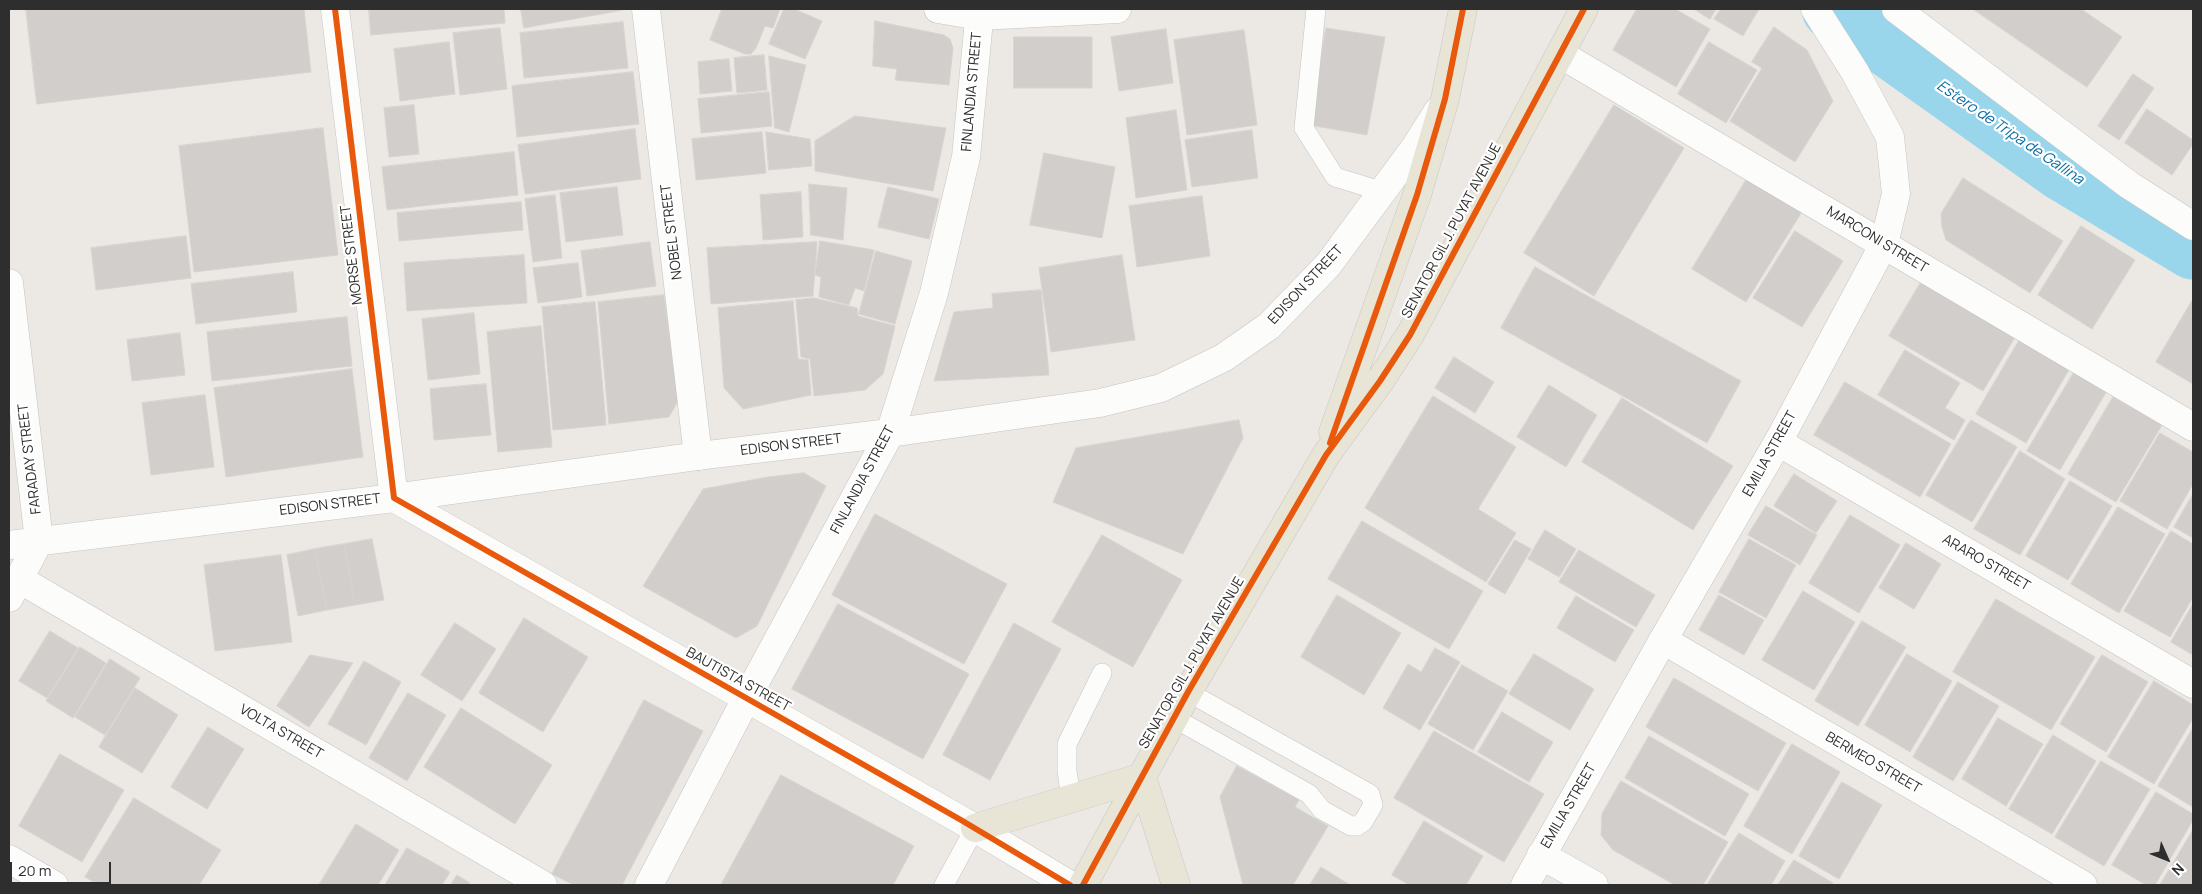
<!DOCTYPE html>
<style>
body{margin:0}
#map{position:relative;width:2202px;height:894px;overflow:hidden;background:#ece8e4;font-family:Manrope,sans-serif}
canvas{display:block}
.frame{position:absolute;inset:0;border:10px solid #2e2e2e;pointer-events:none}
.north{position:absolute;left:2142px;top:834px;width:50px;height:50px;-webkit-text-stroke:4px #fff;paint-order:stroke;rotate:134deg;font-size:14px;font-weight:700;line-height:20px;text-align:center;color:#2e2e2e}
.north::after{content:'';display:block;margin:auto;width:18px;height:22px;background:#2e2e2e;clip-path:polygon(50% 0,100% 100%,50% 72%,0 100%)}
.scale{position:absolute;left:10px;top:862px;width:101px;height:22px;box-sizing:border-box;border:2px solid #2e2e2e;border-top:0;padding-left:6px;font-size:15px;line-height:18px;white-space:nowrap;color:#2e2e2e;-webkit-text-stroke:4px #fff;paint-order:stroke}
</style>
<div id="map">
<canvas width="2202" height="894"></canvas>
<div class="frame"></div>
<div class="north">N</div>
<div class="scale">20 m</div>
</div>
<script>
const c = document.querySelector('canvas').getContext('2d');
c.lineJoin = 'round';
function trace(path, color, width, dash) { c.strokeStyle = color; c.lineWidth = width; c.lineCap = dash ? 'butt' : 'round'; c.setLineDash(dash || []); c.stroke(path); }
function fill(path, color) { c.fillStyle = color; c.fill(path, 'evenodd'); }
function label(font, color, halo, rows, align = 'center') {
  c.font = font + ' Manrope,sans-serif'; c.lineWidth = 4.5; c.setLineDash([]); c.textBaseline = 'middle'; c.strokeStyle = halo; c.fillStyle = color; for (const [text, x, y, turn = 0] of rows) {
    c.save(); c.translate(x, y); c.rotate((+turn || 0) * Math.PI / 180); c.textAlign = isNaN(turn) ? turn : align; if (halo) c.strokeText(text, 0, 0); c.fillText(text, 0, 0); c.restore();
  }
}
const river = new Path2D(`
 M1832 9 1883 43 2060 169 2193 249`);
const building = new Path2D(`
 M26 9H304L311 72 37 104Z
 M369 9H504L505 23 371 35Z
 M521 9H622L623 10 524 28Z
 M722 9H780L773 28 765 26 756 48 751 54H745L710 40Z
 M784 9H794L822 21 805 59 769 44Z
 M1637 9H1675L1710 29 1676 87 1613 50Z
 M1694 9H1716L1710 19Z
 M1721 9H1759L1743 36 1714 19Z
 M1973 9H2081L2122 37 2087 87Z
 M875 21 944 35 950 39 953 48 949 85 895 80 897 69 873 66Z
 M623 22 628 68 524 78 520 33Z
 M1774 27 1807 50 1833 101 1795 162 1730 121 1762 68 1752 62Z
 M500 28 507 89 460 95 453 33Z
 M1326 28 1385 37 1367 135 1309 125Z
 M1166 29 1173 83 1119 91 1111 37Z
 M1244 30 1257 125 1187 135 1174 40Z
 M1014 37H1092V88H1014Z
 M449 42 455 94 400 101 394 49Z
 M1709 42 1757 70 1726 123 1678 94Z
 M764 55 767 90 737 93 734 58Z
 M769 56 806 65 789 132 775 128Z
 M729 59 732 91 700 94 698 62Z
 M633 72 639 124 517 137 512 86Z
 M2133 74 2154 88 2119 140 2098 126Z
 M769 92 772 126 701 133 698 99Z
 M414 105 419 154 389 157 384 108Z
 M1614 105 1684 148 1594 296 1524 253Z
 M2147 109 2193 140V144L2172 175 2125 143Z
 M1176 110 1187 190 1136 198 1126 118Z
 M855 116 946 128 933 191 815 171V141Z
 M323 128 338 255 194 272 179 146Z
 M635 129 641 179 525 194 518 145Z
 M1252 130 1258 178 1192 187 1185 140Z
 M762 132 766 173 696 180 692 139Z
 M766 132 810 139 812 166 769 170Z
 M514 152 518 195 387 210 382 167Z
 M1044 153 1115 167 1102 238 1030 225Z
 M1748 177 1803 210 1746 302 1692 269Z
 M1963 178 2063 241 2030 293 1946 240 1942 227 1941 214Z
 M809 184 847 188 843 240 811 235Z
 M617 187 623 235 566 242 560 193Z
 M888 187 939 199 929 239 878 227Z
 M801 192 803 237 763 240 760 195Z
 M555 195 562 258 533 262 525 199Z
 M1202 196 1210 256 1137 267 1129 206Z
 M521 202 523 230 399 241 397 213Z
 M2081 226 2135 260 2092 329 2038 295Z
 M1795 231 1843 261 1802 327 1753 298Z
 M186 236 191 278 96 290 91 248Z
 M820 241 874 250 864 291 855 288 849 305 819 297 821 277 815 275Z
 M650 242 656 286 587 296 581 251Z
 M817 242 813 296 711 304 707 248Z
 M876 251 912 261 895 324 859 314Z
 M524 255 527 303 407 311 404 263Z
 M1122 255 1135 340 1051 352 1039 268Z
 M578 263 582 297 538 303 533 268Z
 M1535 267 1741 381 1707 443 1501 328Z
 M293 272 297 312 196 324 191 284Z
 M1921 282 2015 337 1983 391 1889 336Z
 M1041 290 1049 375 934 381 954 312 993 308 992 294Z
 M664 295 678 401 669 417 609 424 598 302Z
 M814 298 857 308 858 316 895 326 883 374 865 390 814 396 810 359 801 357 796 300Z
 M2193 299V384L2156 362Z
 M793 301 798 359 808 360 811 395 743 409 724 388 718 308Z
 M595 302 606 425 553 430 542 307Z
 M474 313 480 374 428 380 422 319Z
 M347 317 352 366 212 381 207 332Z
 M541 326 552 447 498 452 487 332Z
 M180 333 185 375 132 381 127 340Z
 M2020 339 2070 368 2026 443 1976 414Z
 M1905 350 1960 383 1945 408 1965 420 1954 440 1878 395Z
 M1454 357 1494 382 1475 413 1435 388Z
 M352 369 363 457 226 477 214 388Z
 M2076 369 2108 389 2060 470 2027 451Z
 M1845 382 1951 444 1920 497 1814 435Z
 M486 384 491 435 434 440 430 389Z
 M1549 385 1597 415 1566 467 1517 437Z
 M205 395 214 467 151 475 142 403Z
 M1433 396 1516 447 1478 509 1516 533 1486 582 1365 508Z
 M2113 397 2162 425 2116 502 2068 474Z
 M1622 398 1733 466 1693 530 1582 462Z
 M1239 420 1243 438 1183 554 1053 502 1076 448Z
 M1971 420 2017 447 1972 522 1926 495Z
 M2160 433 2193 452V484L2167 529 2120 501Z
 M2020 451 2065 479 2020 555 1974 529Z
 M804 473 826 486 757 626 736 638 643 586 703 489 768 477Z
 M1794 474 1837 501 1816 533 1774 506Z
 M2070 481 2112 506 2068 580 2026 556Z
 M2193 494V538L2174 527Z
 M1766 506 1817 535 1800 565 1748 535Z
 M2118 507 2165 534 2119 613 2071 584Z
 M875 514 1007 584 964 664 832 595Z
 M1850 515 1900 545 1859 613 1809 583Z
 M1362 521 1483 591 1449 649 1328 579Z
 M1545 530 1576 549 1559 577 1528 559Z
 M2171 531 2193 544V597L2170 637 2124 611Z
 M1102 535 1182 580 1133 667 1052 622Z
 M372 539 384 600 355 605 344 544Z
 M1749 539 1796 565 1766 618 1719 592Z
 M1515 540 1531 549 1505 594 1488 584Z
 M1906 543 1941 564 1914 609 1879 588Z
 M344 544 355 605 327 610 315 549Z
 M315 549 327 610 298 616 287 555Z
 M1579 550 1655 595 1636 627 1559 582Z
 M281 555 292 642 215 651 204 565Z
 M1803 591 1855 622 1814 690 1762 660Z
 M1337 595 1401 633 1364 695 1301 657Z
 M1719 595 1764 620 1744 655 1699 630Z
 M1576 596 1634 630 1615 662 1557 628Z
 M1996 599 2095 657 2051 730 1953 672Z
 M838 604 969 674 923 759 792 689Z
 M2193 604V655L2171 642Z
 M524 618 588 657 543 732 479 693Z
 M1862 621 1906 647 1858 726 1815 701Z
 M455 623 496 649 462 701 421 675Z
 M1014 623 1061 649 990 780 943 755Z
 M50 631 78 648 47 698 19 681Z
 M80 647 106 663 73 718 46 701Z
 M1435 648 1460 662 1420 730 1383 708 1408 664 1421 672Z
 M1534 654 1594 689 1570 730 1509 694Z
 M1907 654 1952 681 1910 752 1865 725Z
 M310 655 353 663 309 727 277 706Z
 M2102 655 2148 682 2106 752 2060 724Z
 M110 659 140 678 105 735 75 717Z
 M364 661 401 682 366 745 328 724Z
 M1462 665 1508 691 1473 750 1428 724Z
 M1674 678 1786 743 1758 791 1646 727Z
 M2154 681 2193 705V718L2154 784 2108 757Z
 M1958 682 1999 706 1953 781 1913 757Z
 M135 688 178 715 142 773 99 747Z
 M408 693 446 715 407 781 369 758Z
 M644 700 703 731 622 885H574L552 874Z
 M461 708 552 765 515 824 424 767Z
 M1502 712 1553 742 1529 782 1478 752Z
 M1998 718 2043 744 2006 806 1962 779Z
 M208 727 244 749 207 809 171 787Z
 M2193 728V807L2158 786Z
 M1434 731 1544 794 1504 862 1394 798Z
 M2053 735 2096 761 2052 834 2009 809Z
 M1649 736 1749 794 1725 836 1625 778Z
 M1792 744 1840 772 1792 854 1744 826Z
 M60 754 124 790 82 862 19 826Z
 M2101 761 2150 789 2104 866 2055 837Z
 M1237 766 1299 800 1295 807 1328 826 1293 885H1243L1220 797Z
 M781 775 914 846 893 885H721Z
 M1621 781 1728 842 1703 885H1675L1613 850 1601 835 1602 814Z
 M1842 782 1882 805 1839 879 1799 856Z
 M2156 792 2193 814V820L2155 885H2146L2112 865Z
 M134 798 221 850 199 885H99L85 877Z
 M1424 821 1483 856 1466 885H1409L1392 875Z
 M356 824 399 850 378 885H319Z
 M2193 830V885H2160Z
 M1739 833 1785 861 1771 885H1707Z
 M407 848 450 872 442 885H385Z
 M1794 860 1833 883 1831 885H1778Z
 M1321 867 1350 885H1310Z
 M457 875 470 883 468 885H451Z`);
const service = new Path2D(`
 M1316 9 1304 128 1335 177 1384 192
 M1174 718 1309 794 1322 810 1351 826H1357L1363 822 1373 805 1370 794 1188 692
 M1071 798 1067 771V744L1102 673
 M944 885 975 828`);
const minor = new Path2D(`
 M335 9 394 498
 M646 9 698 456
 M938 9 979 16 1117 9
 M1896 9 2129 185 2193 226
 M1560 54 2193 427
 M9 283 39 541
 M890 433 934 293 966 157 980 9
 M1778 442 2193 684
 M19 579 543 885
 M1663 640 2083 885
 M1541 855 1594 885
 M9 859 54 885`);
const tertiary = new Path2D(`
 M394 498 961 820 1070 885
 M9 598 39 541
 M649 885 746 699 890 433
 M1525 885 1663 640 1778 442 1884 244 1896 194 1890 137 1855 72 1815 9`);
const secondary = new Path2D(`
 M9 545 394 498 698 456 890 433 1100 403 1161 388 1223 358 1269 326 1328 265 1416 146 1438 111`);
const primary = new Path2D(`
 M1333 432 1417 195 1445 99 1463 9
 M1142 777 1176 885
 M975 828 1142 777
 M1083 885 1188 692 1326 455 1380 381 1410 335 1584 9`);
const cycleway = new Path2D(`
 M335 9 394 498 961 820 1070 885
 M1330 443 1417 195 1445 99 1463 9
 M1083 885 1188 692 1326 455 1380 381 1410 335 1584 9`);
const streetNames = [
 ["FINLANDIA STREET",972,92,-85],
 ["SENATOR GIL J. PUYAT AVENUE",1452,231,-62],
 ["NOBEL STREET",672,232,-97],
 ["MARCONI STREET",1877,240,31],
 ["MORSE STREET",352,255,-97],
 ["EDISON STREET",1306,285,-47],
 ["EDISON STREET",791,445,-7],
 ["EMILIA STREET",1770,454,-61],
 ["FARADAY STREET",30,459,-97],
 ["FINLANDIA STREET",863,480,-62],
 ["EDISON STREET",330,505,-7],
 ["ARARO STREET",1986,563,30],
 ["SENATOR GIL J. PUYAT AVENUE",1192,663,-60],
 ["BAUTISTA STREET",738,680,29],
 ["VOLTA STREET",281,732,30],
 ["BERMEO STREET",1873,763,30],
 ["EMILIA STREET",1569,806,-60]
];
const waterNames = [
 ["Estero de Tripa de Gallina",2010,133,34]
];
trace(river, '#99d6ec', 61);
fill(building, '#d1cecb');
trace(building, '#d7d4d0', 1);
trace(service, '#c5c4c5', 20);
trace(minor, '#c5c4c5', 29);
trace(tertiary, '#c5c4c5', 29);
trace(secondary, '#c5c4c5', 29);
trace(primary, '#c6c5c4', 29);
trace(service, '#fcfcfb', 19);
trace(minor, '#fcfcfb', 28);
trace(tertiary, '#fcfcfb', 28);
trace(secondary, '#fcfcfb', 28);
trace(primary, '#e8e4d6', 28);
trace(cycleway, '#e8590c', 6);
label('14px', '#2e2e2e', '#fff', streetNames);
label('italic 15px', '#0d6fa3', '#fff', waterNames);
</script>
